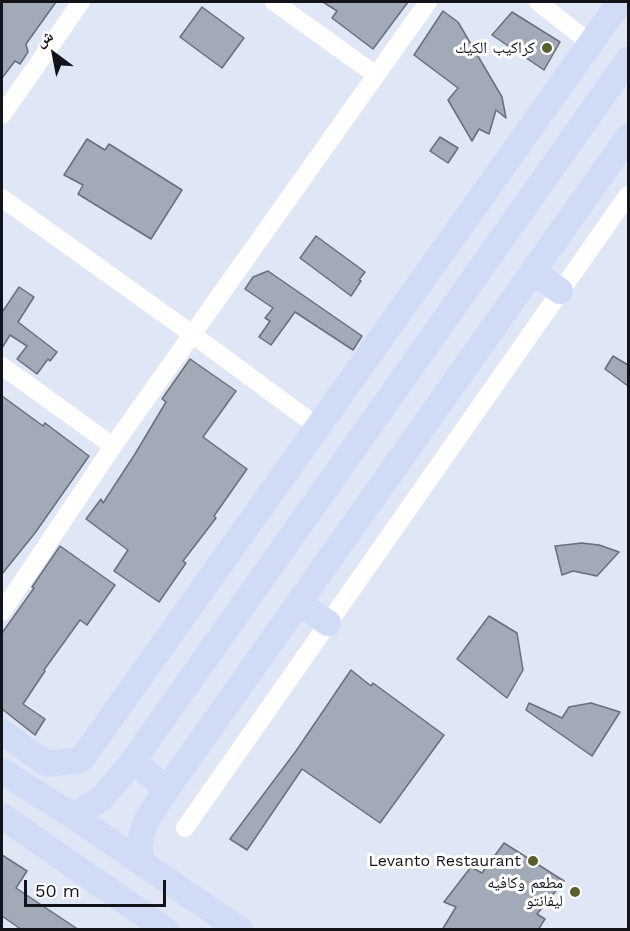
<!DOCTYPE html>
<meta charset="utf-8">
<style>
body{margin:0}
#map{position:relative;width:630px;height:931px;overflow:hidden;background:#dfe6f5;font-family:"Work Sans","Noto Naskh Arabic",sans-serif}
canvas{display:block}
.frame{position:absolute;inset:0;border:3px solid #121419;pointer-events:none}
.north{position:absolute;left:24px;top:24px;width:60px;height:60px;-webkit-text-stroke:4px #fff;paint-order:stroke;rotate:328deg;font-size:16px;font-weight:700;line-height:24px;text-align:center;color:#121419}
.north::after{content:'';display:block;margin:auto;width:21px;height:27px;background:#121419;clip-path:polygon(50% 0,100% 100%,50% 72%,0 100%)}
.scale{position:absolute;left:24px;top:880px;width:142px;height:27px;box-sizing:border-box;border:3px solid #121419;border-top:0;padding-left:8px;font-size:18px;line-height:21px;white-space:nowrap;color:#121419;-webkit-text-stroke:4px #fff;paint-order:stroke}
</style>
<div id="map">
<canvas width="630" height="931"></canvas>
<div class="frame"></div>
<div class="north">ش</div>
<div class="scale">50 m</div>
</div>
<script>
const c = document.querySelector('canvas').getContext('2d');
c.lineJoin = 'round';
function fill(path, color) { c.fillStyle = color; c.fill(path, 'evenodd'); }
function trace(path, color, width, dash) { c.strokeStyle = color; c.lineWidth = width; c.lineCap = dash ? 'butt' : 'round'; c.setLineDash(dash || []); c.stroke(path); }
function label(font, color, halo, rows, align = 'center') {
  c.font = font + ' "Work Sans","Noto Naskh Arabic",sans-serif'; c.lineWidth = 6; c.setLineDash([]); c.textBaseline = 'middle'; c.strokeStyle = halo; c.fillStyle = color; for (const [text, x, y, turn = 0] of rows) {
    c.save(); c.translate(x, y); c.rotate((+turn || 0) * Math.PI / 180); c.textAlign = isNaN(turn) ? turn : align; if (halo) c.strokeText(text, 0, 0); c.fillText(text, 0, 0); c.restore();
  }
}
const building = new Path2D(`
 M2 2H56L26 44 28 52 20 64 15 61 2 78Z
 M323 2H408L373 49 332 18 337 11Z
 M202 7 244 38 222 68 180 37Z
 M443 11 458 22 502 97 506 118 496 110 489 134 479 129 472 141 448 100 458 88 414 55Z
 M512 12 560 42 544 70 492 35Z
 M440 137 458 148 448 163 430 151Z
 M87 139 105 150 109 144 182 190 151 239 78 194 83 185 64 175Z
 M316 236 365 272 359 280 361 281 351 296 300 258Z
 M268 271 362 336 353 350 295 312 271 345 259 337 270 321 265 318 273 308 245 289 253 277Z
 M19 287 34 297 18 322 57 352 50 361 48 359 37 374 17 359 27 346 10 335 2 348V310L3 311Z
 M613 356 628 365V386L605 369Z
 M190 359 236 391 203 437 247 469 214 516 216 518 183 561 186 563 159 602 114 571 128 550 86 519 101 499 103 503 135 454 166 402 162 399Z
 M2 396 43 426 45 423 89 456 35 533 2 574Z
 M582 543 599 545 619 552 597 576 573 571 562 575 555 546Z
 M60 546 115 585 87 625 80 620 44 670 45 671 23 704 45 719 35 735 2 709V633L34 588 32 587Z
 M489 616 517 633 523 670 507 698 457 659Z
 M351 670 371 686 373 683 444 735 380 823 302 769 247 850 230 839 296 751Z
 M529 703 562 718 569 707 591 703 620 712 592 756 526 710Z
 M504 843 564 881 537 914 545 919 538 930H442L456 907 444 902 471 867 482 873Z
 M2 855 27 871 16 888 79 930H22L2 916Z`);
const street = new Path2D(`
 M274 2 376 75
 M538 2 590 43
 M2 115 81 2
 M2 198 192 334 318 427
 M2 366 113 446
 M2 612 113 446 428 2
 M185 828 628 195`);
const secondary = new Path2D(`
 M533 272 560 291
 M299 603 328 623
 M2 732 47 764 81 760 620 2
 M133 761 167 789
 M2 771 73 816 240 930
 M2 816 166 930
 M73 816 101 799 133 761 628 60
 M142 863C135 830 150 815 167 789L628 137`);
const markers = [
 [547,48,6,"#585f2d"],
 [533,861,6,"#585f2d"],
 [575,892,6,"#585f2d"]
];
const poiNames = [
 ["كراكيب الكيك",535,48],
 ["Levanto Restaurant",521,861],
 ["مطعم وكافيه",563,883],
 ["ليفانتو",563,901]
];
fill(building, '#a2a9b7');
trace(building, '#686e7b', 1.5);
trace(street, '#fff', 18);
trace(secondary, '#d0dbf5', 26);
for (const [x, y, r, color] of markers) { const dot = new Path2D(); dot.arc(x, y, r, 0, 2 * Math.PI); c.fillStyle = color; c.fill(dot); trace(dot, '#fff', 2); }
label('16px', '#121419', '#fff', poiNames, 'right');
</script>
